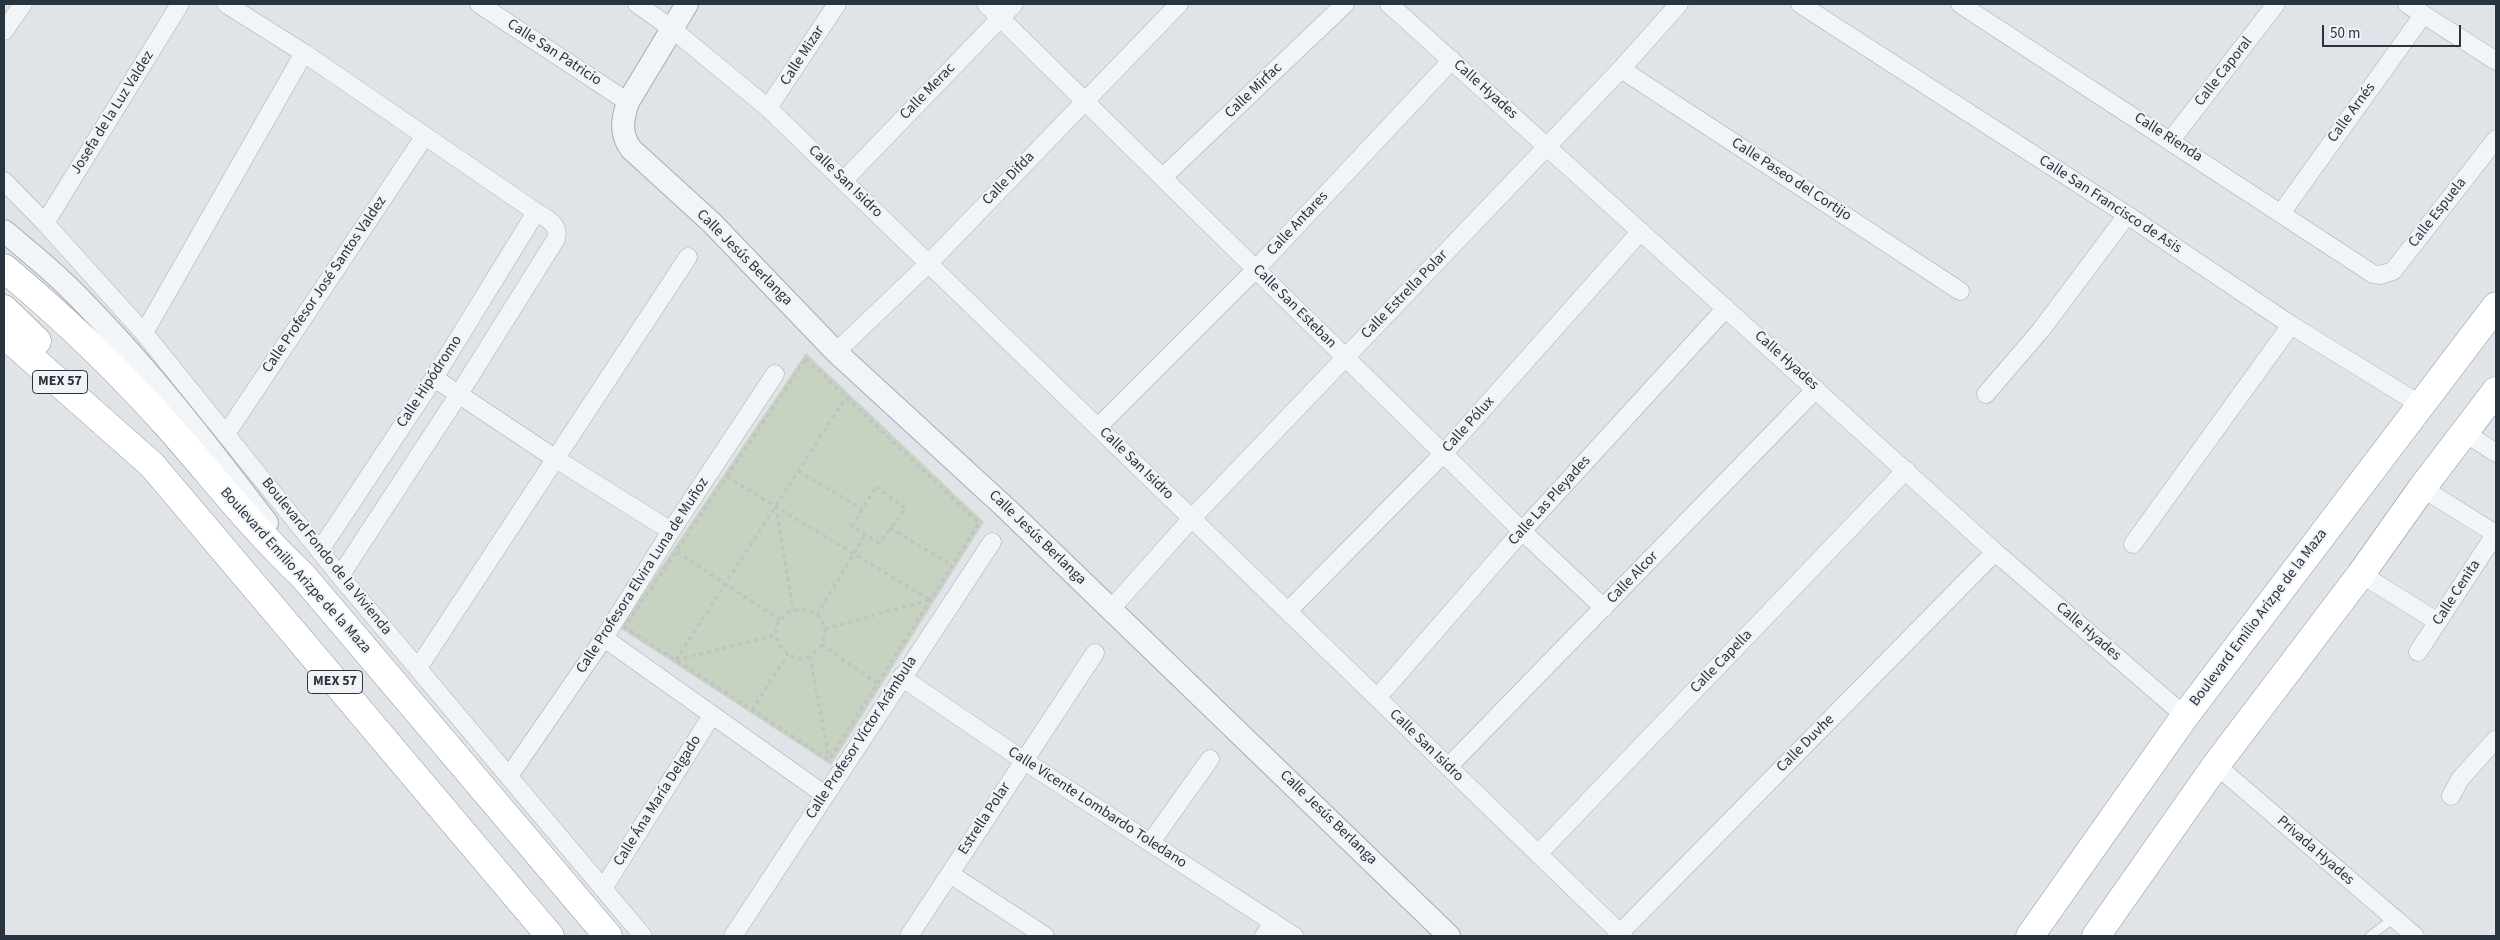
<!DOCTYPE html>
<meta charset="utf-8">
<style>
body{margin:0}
#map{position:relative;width:2500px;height:940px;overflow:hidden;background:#e0e4e9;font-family:"Source Sans 3",sans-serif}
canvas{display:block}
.frame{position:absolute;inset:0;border:5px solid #283440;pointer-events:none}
.scale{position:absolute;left:2322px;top:25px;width:139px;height:22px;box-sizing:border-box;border:2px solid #283440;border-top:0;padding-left:6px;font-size:15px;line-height:18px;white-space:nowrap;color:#283440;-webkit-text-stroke:4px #eff3f6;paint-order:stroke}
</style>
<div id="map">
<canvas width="2500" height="940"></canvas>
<div class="frame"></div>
<div class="scale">50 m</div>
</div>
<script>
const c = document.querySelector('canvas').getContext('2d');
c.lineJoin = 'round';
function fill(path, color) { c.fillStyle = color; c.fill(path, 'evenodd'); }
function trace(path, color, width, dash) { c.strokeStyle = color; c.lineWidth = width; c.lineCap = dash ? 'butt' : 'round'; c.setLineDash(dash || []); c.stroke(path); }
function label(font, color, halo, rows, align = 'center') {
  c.font = font + ' "Source Sans 3",sans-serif'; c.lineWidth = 4; c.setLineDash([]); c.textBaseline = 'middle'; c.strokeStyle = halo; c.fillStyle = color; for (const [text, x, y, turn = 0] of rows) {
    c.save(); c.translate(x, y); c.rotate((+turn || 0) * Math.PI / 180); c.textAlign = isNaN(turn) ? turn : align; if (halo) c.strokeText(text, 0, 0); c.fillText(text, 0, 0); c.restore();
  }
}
const green = new Path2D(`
 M806 353 984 522 831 765 620 628Z`);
const path = new Path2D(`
 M806 359 979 523 829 760 625 627Z
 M798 471 862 509
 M727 477 930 600
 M876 487 906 508 879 543 852 526Z
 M776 506 793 610
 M890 528 952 565
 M677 552 780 620
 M817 615 865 535
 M825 629 929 600
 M822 645C818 649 814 653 810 656 795 664 777 649 776 634 774 605 822 600 825 630 825 635 823 641 822 645L877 683
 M810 656 829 758
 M676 660 846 397
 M676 660 776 635
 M752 710 788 654`);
const service = new Path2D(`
 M2370 936 2394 918`);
const minor = new Path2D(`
 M226 4 304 53 536 212C547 219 560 224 556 239L459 394 340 576
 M479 4 628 102
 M637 4 671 28 768 108 1623 936
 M986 4 1522 531 1604 608
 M1389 4 1995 552 2185 716
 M1800 4 2127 215 2291 325 2421 405
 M1960 4 2373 274 2381 275 2393 271 2496 139
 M2407 4 2496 61
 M4 31 23 4
 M1621 69 1960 291
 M768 108 837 4
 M2171 140 2276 4
 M1163 177 1345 4
 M4 181 45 223 144 333 340 576 643 936
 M843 181 1014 4
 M2282 212 2423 15
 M45 223 180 4
 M144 333 304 53
 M836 352 929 263 1179 4
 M434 378 556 459 671 531
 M1986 394 2041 330 2127 215
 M1098 427 1256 269 1452 60
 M2465 433 2496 453
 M226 434 424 137
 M2422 488 2496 534
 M2133 544 2291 325
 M320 550 434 378 536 212
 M2361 574 2438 622
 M1111 609 1192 518 1621 69 1679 4
 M1288 611 1443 454 1641 231
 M604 638 825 795
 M2418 652 2496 533
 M418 668 688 257
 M901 677 1023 760 1294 936
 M1377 698 1522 531 1726 308
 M2216 765 2415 936
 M1448 767 1816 389
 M509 776 604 638 671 531 775 374
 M2451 796 2460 779 2496 739
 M1151 842 1210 759
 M1539 853 1906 470
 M950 874 1045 936
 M604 887 712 715
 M733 936 992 542
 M909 936 1095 653
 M1264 936 1273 922
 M1617 936 1995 552`);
const tertiary = new Path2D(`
 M687 4 628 102C622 120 620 134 631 149L712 223 836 352 1008 510 1449 936
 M4 231C33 255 62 279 88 307 153 374 211 449 267 523`);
const trunk = new Path2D(`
 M4 268C63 317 117 369 168 426 213 477 253 529 303 576L608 936
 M4 309 37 341
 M4 334 152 465 550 936
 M2030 936 2185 716 2496 306
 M2096 936 2216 765 2361 574 2422 488 2496 391`);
const shields = [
 [60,382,55],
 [335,682,55]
];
const shieldNames = [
 ["MEX 57",60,382],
 ["MEX 57",335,682]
];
const streetNames = [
 ["Calle San Patricio",554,53,33],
 ["Calle Mizar",803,56,-57],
 ["Calle Caporal",2224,72,-52],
 ["Calle Hyades",1485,90,42],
 ["Calle Mirfac",1254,91,-44],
 ["Calle Merac",928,92,-46],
 ["Josefa de la Luz Valdez",113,113,-58],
 ["Calle Arnés",2352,113,-54],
 ["Calle Rienda",2168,138,33],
 ["Calle Difda",1009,179,-46],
 ["Calle Paseo del Cortijo",1791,180,33],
 ["Calle San Isidro",845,182,44],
 ["Calle San Francisco de Asis",2110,205,33],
 ["Calle Espuela",2438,213,-52],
 ["Calle Antares",1298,224,-47],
 ["Calle Jesús Berlanga",744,258,45],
 ["Calle Profesor José Santos Valdez",325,285,-56],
 ["Calle Estrella Polar",1405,295,-46],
 ["Calle San Esteban",1294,307,45],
 ["Calle Hyades",1786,361,42],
 ["Calle Hipódromo",430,382,-57],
 ["Calle Pólux",1469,425,-48],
 ["Calle San Isidro",1136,464,44],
 ["Calle Las Pleyades",1550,501,-48],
 ["Calle Jesús Berlanga",1037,538,44],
 ["Boulevard Fondo de la Vivienda",326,557,51],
 ["Boulevard Emilio Arizpe de la Maza",295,571,48],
 ["Calle Profesora Elvira Luna de Muñoz",643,576,-57],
 ["Calle Alcor",1633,578,-46],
 ["Calle Cenita",2457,593,-57],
 ["Boulevard Emilio Arizpe de la Maza",2259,618,-53],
 ["Calle Hyades",2088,632,41],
 ["Calle Capella",1722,662,-46],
 ["Calle Profesor Víctor Arámbula",862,738,-57],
 ["Calle Duvhe",1806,744,-45],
 ["Calle San Isidro",1426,746,44],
 ["Calle Ána María Delgado",658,801,-58],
 ["Calle Vicente Lombardo Toledano",1097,808,33],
 ["Calle Jesús Berlanga",1328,818,44],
 ["Estrella Polar",985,819,-57],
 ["Privada Hyades",2315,851,41]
];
fill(green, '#c7d3c0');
trace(service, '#a5acb3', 10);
trace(minor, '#a5acb3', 19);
trace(tertiary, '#a5acb3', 24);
trace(trunk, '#8793a0', 29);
trace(path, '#bdc3c7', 3, [4, 4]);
trace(service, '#f2f5f7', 9);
trace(minor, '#f2f5f7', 18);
trace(tertiary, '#f2f5f7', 22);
trace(trunk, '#fff', 28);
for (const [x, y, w] of shields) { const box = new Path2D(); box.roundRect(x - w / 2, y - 11.5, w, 23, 4); c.fillStyle = '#eff3f6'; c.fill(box); trace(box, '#283440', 1); }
label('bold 14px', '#283440', null, shieldNames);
label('15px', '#283440', '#eff3f6', streetNames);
</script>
